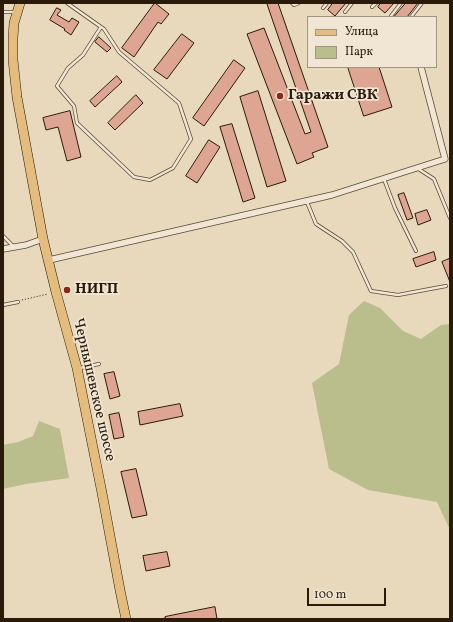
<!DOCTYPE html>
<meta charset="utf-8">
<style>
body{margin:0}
#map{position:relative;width:453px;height:622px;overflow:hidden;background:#e8d8bc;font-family:Vollkorn,serif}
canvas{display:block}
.frame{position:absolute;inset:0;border:4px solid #291a09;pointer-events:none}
.legend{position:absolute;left:307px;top:16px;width:130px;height:52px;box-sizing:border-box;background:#f0e6d3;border:1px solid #a09482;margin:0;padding:5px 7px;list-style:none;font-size:12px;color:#291a09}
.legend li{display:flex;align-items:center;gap:8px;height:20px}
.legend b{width:20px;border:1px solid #a09482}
.scale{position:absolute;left:307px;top:588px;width:79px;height:18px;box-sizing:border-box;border:2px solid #291a09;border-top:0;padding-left:5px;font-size:12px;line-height:14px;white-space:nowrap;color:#291a09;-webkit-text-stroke:3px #f0e6d3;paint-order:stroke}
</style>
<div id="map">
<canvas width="453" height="622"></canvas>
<div class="frame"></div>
<ul class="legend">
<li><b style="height:5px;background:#e4bc7e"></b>Улица</li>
<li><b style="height:11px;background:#babe8d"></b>Парк</li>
</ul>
<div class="scale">100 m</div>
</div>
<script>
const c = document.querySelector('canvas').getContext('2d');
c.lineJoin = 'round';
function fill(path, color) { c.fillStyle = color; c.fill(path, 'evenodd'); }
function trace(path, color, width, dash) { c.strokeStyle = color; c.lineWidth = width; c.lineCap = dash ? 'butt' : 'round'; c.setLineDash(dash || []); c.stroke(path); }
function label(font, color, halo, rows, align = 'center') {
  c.font = font + ' Vollkorn,serif'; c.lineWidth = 3.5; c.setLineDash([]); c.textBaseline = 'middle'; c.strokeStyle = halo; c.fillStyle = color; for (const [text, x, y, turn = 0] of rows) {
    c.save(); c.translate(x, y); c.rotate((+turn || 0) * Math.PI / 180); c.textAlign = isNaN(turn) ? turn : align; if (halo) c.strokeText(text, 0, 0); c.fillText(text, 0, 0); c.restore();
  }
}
const green = new Path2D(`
 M364 301 380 308 403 331 421 339 441 325 450 324V530L437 502 368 490 329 469 312 383 339 364 349 315Z
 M39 421 60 429 69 478 26 484 3 489V445L18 442 33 436Z`);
const building = new Path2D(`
 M155 3 169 14 161 24 158 22 134 57 122 48Z
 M270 3H278L328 147 312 153 314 157 297 164 247 34 264 28 305 134 311 132 267 4Z
 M333 3H346L335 16 328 10Z
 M381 3H394L385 13 378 7Z
 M406 3H418L407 17H394Z
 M57 8 61 10 57 15 69 22 72 18 79 22 71 35 64 30 65 29 50 20Z
 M182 34 194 43 167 79 154 70Z
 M99 37 111 48 107 52 95 42Z
 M234 60 245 68 204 126 193 118Z
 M348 67H379L392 107 364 116Z
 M117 76 122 82 95 107 90 101Z
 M258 91 286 181 267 187 240 97Z
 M136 95 143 103 115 130 108 123Z
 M70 111 81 157 67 161 58 127 46 130 43 118Z
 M232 124 255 198 243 202 220 127Z
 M209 140 220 147 197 183 186 176Z
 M404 193 413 218 407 220 398 195Z
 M427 210 431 220 418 225 415 214Z
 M434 252 436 260 416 267 413 259Z
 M449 259 450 261V282L442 262Z
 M114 372 120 396 110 399 104 374Z
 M180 404 183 416 140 425 138 412Z
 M119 413 124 437 114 439 109 415Z
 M136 469 147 515 132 518 121 472Z
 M167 552 170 566 146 571 143 556Z
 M215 607 217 619H165V617Z`);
const path = new Path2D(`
 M22 300 48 294`);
const service = new Path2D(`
 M67 3 101 27 104 29 119 52 179 103 191 139 173 168 150 180 134 177 77 123 74 106 57 86 68 68 83 55 101 27
 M292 3 294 5 299 3
 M372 7 376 3
 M323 8 327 3
 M3 12H16
 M345 12 352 3
 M391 16 401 3
 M411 17 422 3
 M417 168 434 179 450 218
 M384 179 395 208 416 251
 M307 202 316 224 342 241 353 252 371 291 398 295 446 286
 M3 236 14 247
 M3 305 18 302
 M80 368 99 364`);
const minor = new Path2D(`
 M3 249 26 245 43 239
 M49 260 332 195 445 159 421 67`);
const primary = new Path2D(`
 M20 3 14 23 13 38V60L17 97 43 239 56 292 77 368 102 493 120 590 126 619`);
const markers = [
 [280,96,4,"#8f2418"],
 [67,290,4,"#8f2418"]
];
const poiNames = [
 ["Гаражи СВК",288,96],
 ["НИГП",75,290]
];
const streetNames = [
 ["Чернышевское шоссе",93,390,77]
];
fill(green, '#babe8d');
fill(building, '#dfa593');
trace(building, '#291a09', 1);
trace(service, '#594a36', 4);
trace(minor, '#594a36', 7);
trace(primary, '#291a09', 10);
trace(path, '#291a09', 1, [1, 2]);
trace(service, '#f0e6d3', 2.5);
trace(minor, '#f0e6d3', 5.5);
trace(primary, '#e4bc7e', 9);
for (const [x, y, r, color] of markers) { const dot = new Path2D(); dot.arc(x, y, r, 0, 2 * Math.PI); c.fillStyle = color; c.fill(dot); trace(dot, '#f0e6d3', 1.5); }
label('bold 15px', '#291a09', '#f0e6d3', poiNames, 'left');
label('15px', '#291a09', '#f0e6d3', streetNames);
</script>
